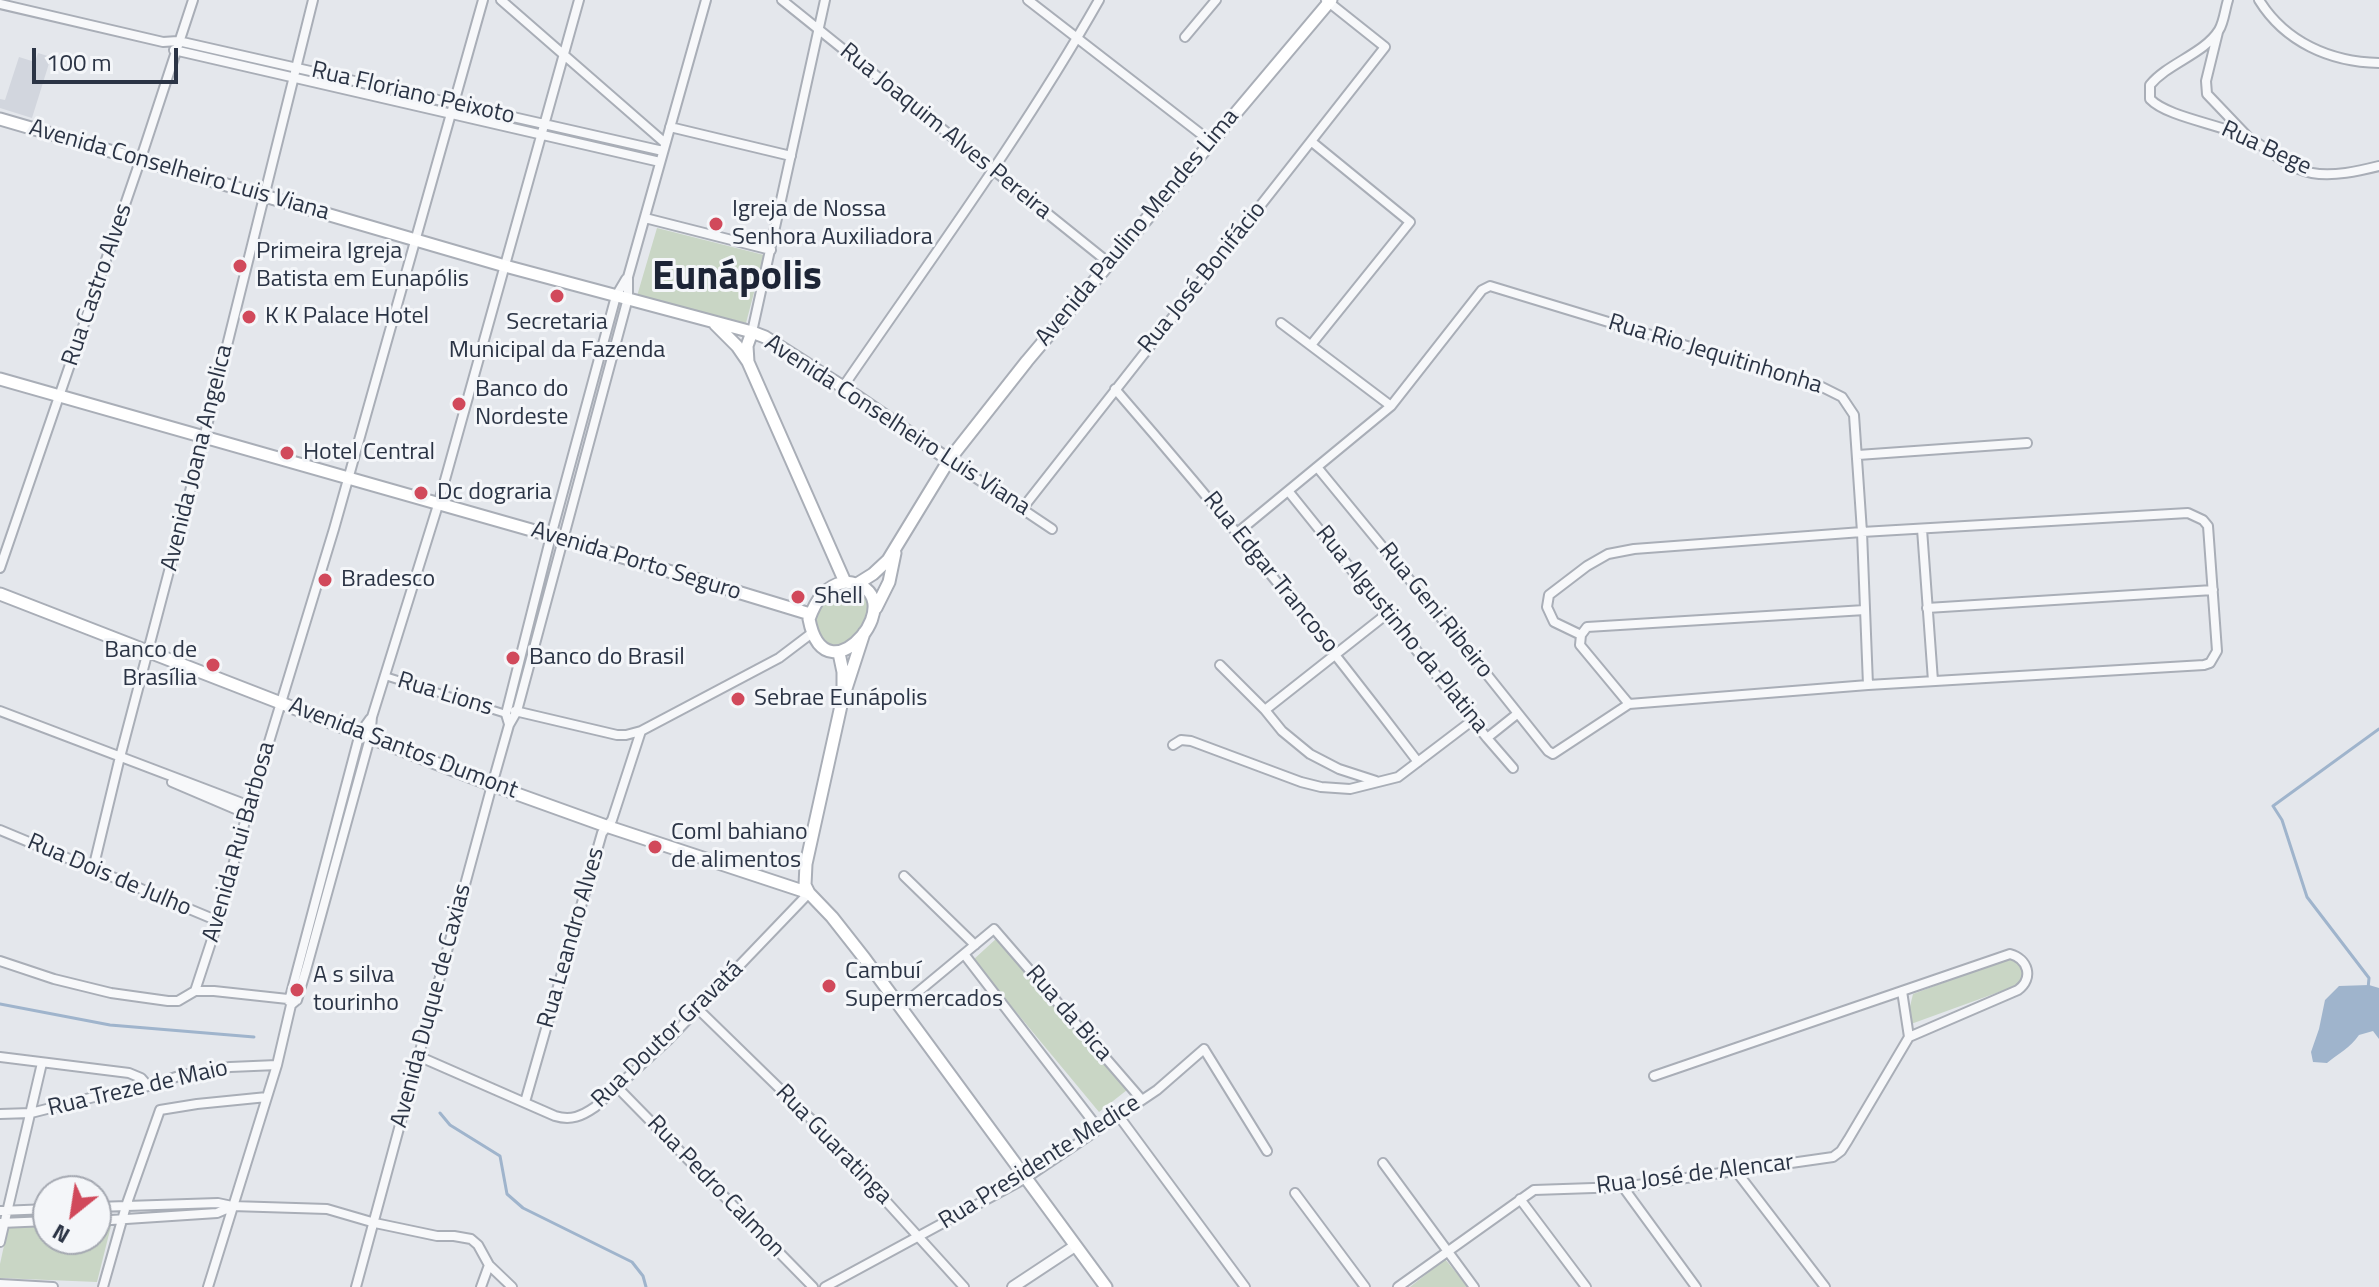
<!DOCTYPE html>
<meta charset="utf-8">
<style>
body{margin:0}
#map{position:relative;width:2379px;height:1287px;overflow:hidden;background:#e4e7ec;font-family:"Titillium Web",sans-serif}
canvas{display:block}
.north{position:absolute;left:32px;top:1175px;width:80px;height:80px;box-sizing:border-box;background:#f4f6f9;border:2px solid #a4a8b1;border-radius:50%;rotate:210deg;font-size:22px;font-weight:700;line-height:32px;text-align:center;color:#2b3445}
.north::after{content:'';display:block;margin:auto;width:28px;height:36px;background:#d1495b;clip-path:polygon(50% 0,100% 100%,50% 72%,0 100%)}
.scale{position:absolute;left:32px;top:48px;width:146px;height:36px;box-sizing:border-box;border:4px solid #2b3445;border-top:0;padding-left:10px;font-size:24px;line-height:28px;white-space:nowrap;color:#2b3445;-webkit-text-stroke:6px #f4f6f9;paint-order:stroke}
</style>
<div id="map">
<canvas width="2379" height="1287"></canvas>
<div class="north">N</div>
<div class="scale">100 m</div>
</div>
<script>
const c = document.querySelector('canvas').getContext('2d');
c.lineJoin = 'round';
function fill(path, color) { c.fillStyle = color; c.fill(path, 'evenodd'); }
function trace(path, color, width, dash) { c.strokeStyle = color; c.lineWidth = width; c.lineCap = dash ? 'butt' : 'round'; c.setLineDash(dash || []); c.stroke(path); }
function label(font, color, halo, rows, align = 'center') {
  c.font = font + ' "Titillium Web",sans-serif'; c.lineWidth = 6; c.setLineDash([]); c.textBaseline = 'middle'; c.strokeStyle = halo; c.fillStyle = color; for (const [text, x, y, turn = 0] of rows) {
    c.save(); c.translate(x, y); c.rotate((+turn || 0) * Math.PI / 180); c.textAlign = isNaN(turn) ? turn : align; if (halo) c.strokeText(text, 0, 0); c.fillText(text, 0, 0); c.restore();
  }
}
const built = new Path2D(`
 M38 53 51 57 32 118 0 108V99L5 100 19 57 35 62Z`);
const green = new Path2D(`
 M657 228 764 255 746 323 637 296Z
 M845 587 859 592 868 599 869 613 856 633 840 647H830L821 640 815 620 823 597Z
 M997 938 1127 1090 1099 1112 973 960Z
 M2010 958 2022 966 2024 976 2021 984 1911 1024 1908 1015 1913 994Z
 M96 1226H111L97 1282 0 1278V1264L8 1227H48V1239H96Z
 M1445 1259 1468 1287H1410Z`);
const water = new Path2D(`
 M2369 985 2379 988V1039L2373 1031 2359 1035C2350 1048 2339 1053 2327 1063L2313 1062 2311 1052 2319 1029 2325 1000 2339 986Z`);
const stream = new Path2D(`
 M2368 989 2369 978 2307 897 2282 820 2273 806 2379 729
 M0 1004 110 1025 254 1037
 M440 1113 450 1125 500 1156 507 1194 523 1208 632 1262 643 1276 646 1287`);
const pedestrian = new Path2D(`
 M385 676 506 714`);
const minor = new Path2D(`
 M501 0 665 143
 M782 0 1109 263
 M1028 0 1210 141
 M2228 0C2225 9 2224 22 2219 30 2204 54 2168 63 2150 85V99C2168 118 2226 125 2253 140 2272 152 2289 169 2312 173 2333 177 2359 171 2379 166
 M2259 0C2285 42 2330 62 2379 63
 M0 4 163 42 178 41 663 151
 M2218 32 2206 81 2207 94 2248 137
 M1185 37 1216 0
 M174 50 660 162
 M670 127 791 156
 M645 218 771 250
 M1281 323 1391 406
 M752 332 825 0
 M1311 345 1410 222 1312 142
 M843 387C930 260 1023 134 1099 0
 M1115 389C1220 510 1321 634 1418 762
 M1858 455 2027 443
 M949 460 1052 529
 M1317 467 1469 652 1548 751 1553 754 1629 704 1868 685 2204 665 2210 663 2217 651 2208 526 2203 520 2188 513 1862 532 1634 549 1608 554 1587 566 1549 595 1547 607 1554 622 1581 635
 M1289 492 1487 738 1513 768
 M1022 509 1385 47 1326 0
 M1922 529 1933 681
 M1237 533 1391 406 1482 290 1490 286 1822 387 1842 397 1854 415 1862 532 1868 685
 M0 568 140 161 193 0
 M1927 608 2213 590
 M1220 665 1265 710 1282 731 1310 754 1339 769 1376 781
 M1629 704 1580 645 1581 635 1587 627 1865 610
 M1265 710 1388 613
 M0 711 250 806
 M515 711 617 735H626L641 731 779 658 812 633
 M509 724 506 714 551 536 616 296 626 279
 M1487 738 1517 714
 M1173 745 1181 740 1191 741 1301 782 1321 787 1350 789 1398 777 1473 720
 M172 782 247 814
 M0 830 218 921
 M93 869 119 761 204 438 313 0
 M904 876 975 945
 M964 954 1098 1128
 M0 961 54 979 111 993 168 1001H178L195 991H214L297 1000
 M195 991 218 921 247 814 334 529 483 0
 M289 1001 360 733 370 719
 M291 1005 297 1000 306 970 370 738 372 717 438 505 579 0
 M900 1007 994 929 1142 1100
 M698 1009 816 1124 964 1287
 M418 1056 555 1116C571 1121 582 1116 595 1107L668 1040 809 893
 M0 1057 129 1073 141 1078 148 1086
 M1654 1076 2010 954C2028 959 2034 978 2018 990L1909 1037
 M617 1087 813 1287
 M525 1102 602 833 612 820 641 731
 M0 1114 31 1113 98 1096 148 1086 182 1075 230 1067 277 1065
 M1118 1115 1245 1287
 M1383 1163 1474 1287
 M1736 1171 1825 1287
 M1623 1187 1696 1287
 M1295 1193 1365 1287
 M1520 1199 1586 1287
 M96 1207 218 1203 232 1206 327 1209 375 1223 437 1236H454L471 1239 478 1245 489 1265 512 1287
 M0 1211 48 1209
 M96 1221 217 1213 231 1207
 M1 1223 48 1221
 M0 1242 42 1063
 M0 1284 53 1287
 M103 1287 126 1206 160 1110 197 1104 267 1097
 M208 1287 277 1065 291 1005
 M356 1287 492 785 509 725 517 711 628 298V277L706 0
 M481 1287 489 1265
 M825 1287 1026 1178 1157 1090 1204 1049 1267 1151
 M1398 1287 1534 1190 1623 1187 1833 1157 1841 1151 1848 1140 1909 1037 1902 991`);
const tertiary = new Path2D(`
 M1013 1287 1075 1246`);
const secondary = new Path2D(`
 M0 119 505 266 752 332 765 337 843 387 949 460
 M715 324 737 346 748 362 845 582
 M748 362 747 346 752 332
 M0 379 563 539 810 614
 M845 582C921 588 826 708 809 619 816 600 825 586 845 582Z
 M857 584 873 574 888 560 949 460 1027 361 1331 0
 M0 594 492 785 606 826 809 893
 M876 608 889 582 895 553
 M864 633 842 701 806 864 805 885 809 893 832 917 865 959 1106 1287
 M839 653 843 672V688`);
const markers = [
 [716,224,8,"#d1495b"],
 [240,266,8,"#d1495b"],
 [557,296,8,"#d1495b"],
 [249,317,8,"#d1495b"],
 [459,404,8,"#d1495b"],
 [287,453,8,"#d1495b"],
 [421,493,8,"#d1495b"],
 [325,580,8,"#d1495b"],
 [798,597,8,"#d1495b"],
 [513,658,8,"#d1495b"],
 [213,665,8,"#d1495b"],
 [738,699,8,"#d1495b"],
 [655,847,8,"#d1495b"],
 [829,986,8,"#d1495b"],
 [297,990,8,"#d1495b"]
];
const streetNames = [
 ["Rua Floriano Peixoto",413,94,13],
 ["Rua Joaquim Alves Pereira",945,132,39],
 ["Rua Bege",2266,149,25],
 ["Avenida Conselheiro Luis Viana",179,171,16],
 ["Avenida Paulino Mendes Lima",1138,228,-50],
 ["Rua José Bonifácio",1203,278,-51],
 ["Rua Castro Alves",98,285,-71],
 ["Rua Rio Jequitinhonha",1715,355,17],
 ["Avenida Conselheiro Luis Viana",897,426,33],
 ["Avenida Joana Angelica",198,458,-76],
 ["Avenida Porto Seguro",636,562,17],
 ["Rua Edgar Trancoso",1270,573,51],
 ["Rua Geni Ribeiro",1435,611,51],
 ["Rua Algustinho da Platina",1401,630,51],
 ["Rua Lions",445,695,17],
 ["Avenida Santos Dumont",403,749,21],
 ["Avenida Rui Barbosa",240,842,-74],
 ["Rua Dois de Julho",109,876,23],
 ["Rua Leandro Alves",572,938,-74],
 ["Avenida Duque de Caxias",432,1006,-75],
 ["Rua da Bica",1068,1014,49],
 ["Rua Doutor Gravatá",668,1035,-44],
 ["Rua Treze de Maio",138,1089,-13],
 ["Rua Guaratinga",833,1145,46],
 ["Rua Presidente Medice",1040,1163,-32],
 ["Rua José de Alencar",1695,1175,-7],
 ["Rua Pedro Calmon",715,1187,46]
];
const poiNames = [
 ["Igreja de Nossa",732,210],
 ["Senhora Auxiliadora",732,238],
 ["Primeira Igreja",256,252],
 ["Batista em Eunapólis",256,280],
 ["K K Palace Hotel",265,317],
 ["Secretaria",557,323,"center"],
 ["Municipal da Fazenda",557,351,"center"],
 ["Banco do",475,390],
 ["Nordeste",475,418],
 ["Hotel Central",303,453],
 ["Dc dograria",437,493],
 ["Bradesco",341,580],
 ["Shell",814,597],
 ["Banco de",197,651,"right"],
 ["Brasília",197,679,"right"],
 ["Banco do Brasil",529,658],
 ["Sebrae Eunápolis",754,699],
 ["Coml bahiano",671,833],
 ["de alimentos",671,861],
 ["Cambuí",845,972],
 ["Supermercados",845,1000],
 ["A s silva",313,976],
 ["tourinho",313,1004]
];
const townNames = [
 ["Eunápolis",737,279]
];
fill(built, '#d2d6de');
fill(green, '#c9d6c5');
fill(water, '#9fb4cc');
trace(stream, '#9fb4cc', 3);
trace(pedestrian, '#a9aeb7', 10);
trace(minor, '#a9aeb7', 12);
trace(tertiary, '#a9aeb7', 14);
trace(secondary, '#a9aeb7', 15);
trace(pedestrian, '#f7f8fa', 6);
trace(minor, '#f7f8fa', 8);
trace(tertiary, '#f7f8fa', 10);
trace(secondary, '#fff', 11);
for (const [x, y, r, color] of markers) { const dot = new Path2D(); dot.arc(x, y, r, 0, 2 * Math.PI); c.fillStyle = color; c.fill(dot); trace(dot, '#f4f6f9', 3); }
label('24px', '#2b3445', '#f4f6f9', streetNames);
label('24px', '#2b3445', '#f4f6f9', poiNames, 'left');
label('bold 40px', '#1d2536', '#f4f6f9', townNames);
</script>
